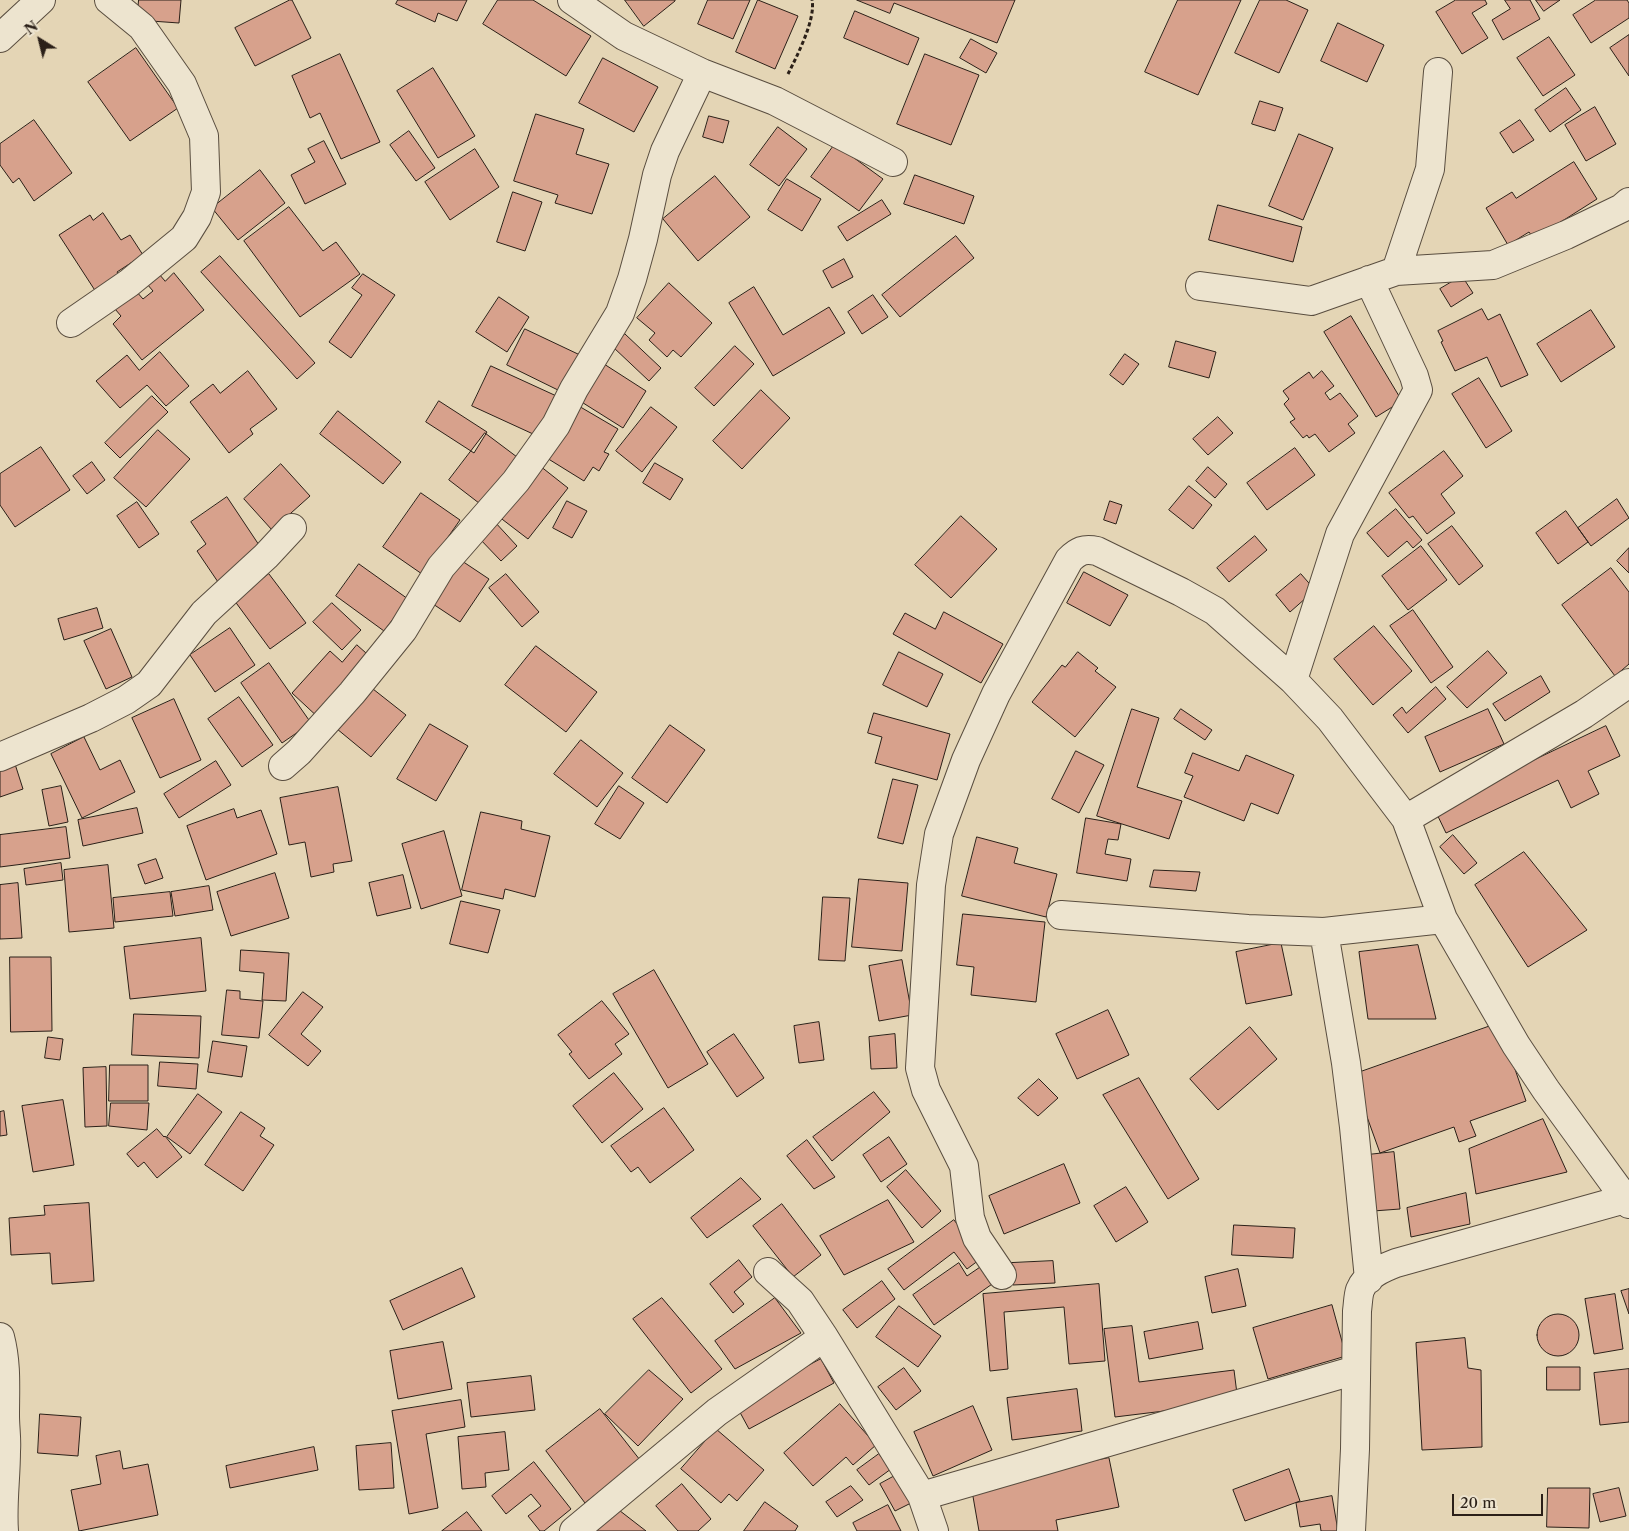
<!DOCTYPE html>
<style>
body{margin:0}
#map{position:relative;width:1629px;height:1531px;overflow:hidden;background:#e4d5b5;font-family:"Libre Caslon Text",serif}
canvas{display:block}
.north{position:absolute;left:15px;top:15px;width:50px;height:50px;-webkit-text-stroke:4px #ede4cf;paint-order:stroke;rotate:324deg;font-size:14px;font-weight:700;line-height:20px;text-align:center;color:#2b2018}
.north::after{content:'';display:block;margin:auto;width:18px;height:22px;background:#2b2018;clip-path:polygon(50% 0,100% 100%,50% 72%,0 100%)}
.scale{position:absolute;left:1452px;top:1494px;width:91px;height:22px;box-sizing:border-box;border:2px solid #2b2018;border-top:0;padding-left:6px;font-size:15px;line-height:18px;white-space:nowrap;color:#2b2018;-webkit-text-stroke:4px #ede4cf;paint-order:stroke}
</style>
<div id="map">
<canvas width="1629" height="1531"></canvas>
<div class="north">N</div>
<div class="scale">20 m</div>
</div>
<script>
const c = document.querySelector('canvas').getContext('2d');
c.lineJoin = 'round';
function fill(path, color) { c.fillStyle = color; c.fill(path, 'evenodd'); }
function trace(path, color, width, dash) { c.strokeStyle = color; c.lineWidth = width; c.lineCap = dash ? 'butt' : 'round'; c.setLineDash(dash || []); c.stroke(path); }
const building = new Path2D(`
 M139 0H181L179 23 137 20Z
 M290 0H292L311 38 255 66 235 28Z
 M398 0H467L457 21 438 13 435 22 396 4Z
 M498 0H533L591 36 566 76 483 24Z
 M625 0H675V1L644 26Z
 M708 0H750L733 39 698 24Z
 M758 0 798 16 775 69 736 52Z
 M857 0H1015L997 43 894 3 890 13Z
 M1178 0H1241L1198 95 1145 72Z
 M1260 0H1286L1308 10 1279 73 1235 53Z
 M1456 0H1485L1487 4 1472 13 1488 38 1462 54 1436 12Z
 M1505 0H1530L1540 19 1503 40 1492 20 1510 9Z
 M1536 0H1560L1544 11Z
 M1596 0H1627L1629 3V18L1591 43 1573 15Z
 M855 11 919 38 908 65 844 38Z
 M1338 23 1384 45 1367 82 1321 61Z
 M1629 35V76L1610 48Z
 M1549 37 1575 75 1543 96 1517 58Z
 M971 39 997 53 986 73 960 58Z
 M136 48 178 108 130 141 88 82Z
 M340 54 380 142 341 159 320 113 310 118 292 76Z
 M925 54 979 75 951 145 897 124Z
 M603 58 658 87 634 132 579 103Z
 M433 68 475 136 438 158 397 91Z
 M1566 88 1581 110 1550 132 1535 110Z
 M1260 101 1283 108 1275 131 1252 124Z
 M1595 107 1616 144 1586 161 1565 125Z
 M536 114 584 129 576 154 609 164 592 214 555 203 558 195 514 181Z
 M709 116 729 121 723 143 703 137Z
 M34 120 72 173 34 201 19 178 13 183 0 165V144Z
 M1520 120 1534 140 1513 153 1500 133Z
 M778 127 807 149 779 186 750 165Z
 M409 131 435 168 416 181 390 145Z
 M1299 134 1333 148 1303 220 1269 206Z
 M324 141 346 184 305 204 291 175 315 162 308 149Z
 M835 144 883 179 859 211 811 177Z
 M475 149 499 187 450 220 425 182Z
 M1574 162 1597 199 1534 239 1529 232 1508 245 1486 208 1512 192 1516 198Z
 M260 170 285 203 238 240 212 208Z
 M915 175 974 196 964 224 904 204Z
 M715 176 750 217 698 261 663 219Z
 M787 179 821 199 802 231 768 210Z
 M513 192 542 202 525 251 497 242Z
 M882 200 891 214 847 241 838 227Z
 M1218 205 1302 227 1293 262 1209 240Z
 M289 207 323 251 336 242 360 274 300 317 244 241Z
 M103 213 121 240 130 235 143 255 117 272 120 277 96 292 59 235 90 215 93 220Z
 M956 236 974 258 900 317 882 295Z
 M220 256 315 363 297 379 201 272Z
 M844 259 853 277 832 288 823 271Z
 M174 273 204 310 142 360 113 324 121 316 115 309 136 291 143 299 153 291 147 284 159 274 165 281Z
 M363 274 395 295 351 358 329 342 362 295 352 288Z
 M1462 276 1473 293 1451 307 1440 289Z
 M669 283 712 323 681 357 673 350 667 357 649 340 655 333 637 318Z
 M754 287 783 335 829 307 845 333 773 376 729 303Z
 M873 295 888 317 862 334 848 312Z
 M499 297 529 317 507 352 476 332Z
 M1482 309 1488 320 1500 314 1528 375 1501 387 1487 357 1455 371 1441 342 1443 341 1438 331Z
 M1591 310 1615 347 1561 382 1537 344Z
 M1351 316 1402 401 1376 417 1324 332Z
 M525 329 580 355 562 392 507 365Z
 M625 334 661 368 649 381 613 347Z
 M1176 341 1216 352 1209 378 1169 367Z
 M735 346 754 364 714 406 695 388Z
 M160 352 189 386 166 406 147 385 120 408 96 381 127 355 139 370Z
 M1125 354 1139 364 1123 385 1110 375Z
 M604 364 646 391 623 428 580 401Z
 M491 366 563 399 544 439 472 406Z
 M248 371 277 409 250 429 253 434 229 453 190 402 213 384 220 393Z
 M1322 371 1334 386 1325 393 1330 400 1340 393 1358 416 1348 424 1355 433 1329 452 1315 434 1309 438 1307 435 1303 438 1290 422 1295 419 1284 404 1289 399 1283 391 1309 372 1313 378Z
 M1479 378 1512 431 1486 448 1452 394Z
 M761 390 790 418 742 469 713 441Z
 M152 396 168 412 120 458 105 443Z
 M439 401 487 432 474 453 426 422Z
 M577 405 618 429 604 452 609 454 599 471 593 467 584 481 542 455Z
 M651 407 677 427 642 472 616 451Z
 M338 411 401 462 383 484 320 434Z
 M1218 417 1233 433 1208 455 1193 439Z
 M158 430 190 459 146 507 114 478Z
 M485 433 525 463 488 510 449 480Z
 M41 447 70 490 15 527 0 505V474Z
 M1295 448 1315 475 1267 510 1247 483Z
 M1444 451 1463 476 1441 494 1455 513 1427 534 1413 516 1409 518 1389 493Z
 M92 462 105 480 87 494 73 476Z
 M535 462 568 488 528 539 494 513Z
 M655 463 683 479 670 500 643 483Z
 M281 464 310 496 272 530 244 499Z
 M1208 467 1227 484 1215 498 1196 481Z
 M1189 486 1212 505 1193 529 1169 510Z
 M421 493 460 520 422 574 383 547Z
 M227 497 263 551 218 582 197 551 206 544 191 522Z
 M1617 499 1629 518 1591 546 1578 528Z
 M567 501 587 511 572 538 553 528Z
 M1110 501 1122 505 1116 524 1104 520Z
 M137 502 159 534 139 548 117 516Z
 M1396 509 1422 540 1413 548 1407 541 1388 557 1367 533Z
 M1566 511 1588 542 1558 564 1536 533Z
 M961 516 997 549 951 598 915 565Z
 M494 521 517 546 501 561 478 537Z
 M1452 526 1483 566 1459 585 1428 544Z
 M1255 536 1267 550 1229 582 1217 568Z
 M1421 546 1447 580 1408 610 1382 576Z
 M1629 548V573L1617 561Z
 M453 555 489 579 460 622 424 598Z
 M359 564 408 599 384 631 336 596Z
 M1611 568 1629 592V664L1615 676 1562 605Z
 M1084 572 1128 595 1110 626 1067 603Z
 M269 574 306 623 270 649 234 600Z
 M506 574 539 612 522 627 489 588Z
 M1301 574 1315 590 1290 612 1276 595Z
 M332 603 361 630 342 650 313 622Z
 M97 608 103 628 64 640 58 619Z
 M1413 610 1453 667 1431 683 1390 626Z
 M944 612 1003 644 981 683 893 634 905 613 935 629Z
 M1374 626 1412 671 1373 705 1334 659Z
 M230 628 255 665 215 692 190 655Z
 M111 629 132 677 106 689 84 641Z
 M357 645 375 661 321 720 292 693 330 651 342 662Z
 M536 646 597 692 566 732 505 685Z
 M1488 651 1507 673 1467 708 1447 687Z
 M899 652 943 674 927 707 883 685Z
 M1078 652 1098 668 1095 671 1116 687 1075 737 1032 702 1062 665 1065 667Z
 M269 663 311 723 282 743 241 683Z
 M1541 676 1550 692 1505 721 1493 704Z
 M1436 687 1446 699 1408 733 1393 715 1402 707 1406 713Z
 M373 689 406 715 371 757 331 724 357 693 365 699Z
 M239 697 273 745 242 767 208 719Z
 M174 699 201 760 160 778 132 718Z
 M1132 709 1159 718 1137 787 1182 801 1169 839 1097 816Z
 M1181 709 1212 730 1205 740 1174 719Z
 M1488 709 1504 744 1440 772 1425 737Z
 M874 713 950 734 937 780 875 763 882 737 868 733Z
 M430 724 468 746 436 801 397 779Z
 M670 725 705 750 667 803 632 778Z
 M1606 726 1620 756 1588 771 1599 794 1571 808 1558 780 1446 833 1434 808Z
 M84 737 100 770 120 760 135 792 82 818 51 754Z
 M581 740 623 773 597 807 554 774Z
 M1076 751 1104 765 1079 813 1052 799Z
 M1193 753 1239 771 1246 755 1294 775 1278 814 1251 803 1244 821 1184 797 1193 776 1185 773Z
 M216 761 231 785 179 818 164 794Z
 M15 764 23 789 0 797V769Z
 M893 779 918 785 903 844 878 838Z
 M61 786 68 822 49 826 42 790Z
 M619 786 644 803 620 839 595 824Z
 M338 787 352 861 333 864 334 872 311 877 305 842 289 845 280 798Z
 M137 808 143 833 83 846 78 820Z
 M234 809 237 818 261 810 277 854 206 880 187 826Z
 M481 812 522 821 521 829 550 836 535 897 505 889 503 899 462 890Z
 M1086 818 1121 824 1118 840 1108 839 1105 854 1131 859 1127 881 1077 873Z
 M66 827 70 858 0 867V835Z
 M444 831 462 896 421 909 402 844Z
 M1453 835 1477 863 1464 874 1440 847Z
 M977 837 1018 848 1014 863 1057 874 1046 917 962 896Z
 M1524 852 1587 930 1528 967 1475 885Z
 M156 859 163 878 145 884 138 865Z
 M61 863 63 880 26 885 24 869Z
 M108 865 114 928 69 932 64 870Z
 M1154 870 1200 872 1196 891 1150 887Z
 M275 873 289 918 231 936 217 892Z
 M403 875 411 908 377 916 369 883Z
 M859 879 908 883 902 951 852 947Z
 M18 883 22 938 0 939V885Z
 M209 886 213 910 175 916 171 892Z
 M170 892 173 916 115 922 113 898Z
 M823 897 850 898 845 961 819 960Z
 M461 901 500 910 488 953 450 944Z
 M963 914 1045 922 1036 1002 971 995 974 967 957 965Z
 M201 938 206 991 130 999 124 947Z
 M1281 943 1292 995 1246 1004 1236 952Z
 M1418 945 1436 1019H1368L1359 952Z
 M241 950 289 953 286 1001 262 1000 264 973 240 971Z
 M10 957H51L52 1031 11 1032Z
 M902 960 912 1015 879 1021 869 966Z
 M654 970 708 1064 668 1088 613 994Z
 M227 990 240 991V999L263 1001 259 1038 222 1035Z
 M303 992 323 1007 301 1034 321 1051 308 1066 269 1035Z
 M602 1001 629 1034 615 1044 622 1054 589 1079 569 1054 572 1052 558 1035Z
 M1108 1010 1129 1055 1077 1079 1056 1034Z
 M134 1014 201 1016 199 1058 132 1055Z
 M819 1022 824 1060 799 1063 794 1026Z
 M1499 1023 1526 1101 1470 1121 1476 1136 1459 1142 1454 1127 1380 1153 1352 1075Z
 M1250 1027 1277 1059 1218 1110 1190 1079Z
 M734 1034 764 1078 737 1097 707 1052Z
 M895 1034 897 1068 871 1069 869 1037Z
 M48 1037 63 1039 60 1060 45 1058Z
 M213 1041 247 1046 242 1077 208 1072Z
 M160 1062 198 1064 196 1089 158 1086Z
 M110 1065H148V1101H109Z
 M106 1067 107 1126 85 1127 83 1068Z
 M614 1073 643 1109 602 1143 573 1106Z
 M1139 1078 1199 1179 1168 1199 1103 1095Z
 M1039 1079 1058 1098 1038 1116 1018 1098Z
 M874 1092 890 1112 832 1161 813 1137Z
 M198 1094 222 1112 190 1154 167 1137Z
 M63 1100 74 1165 33 1172 22 1106Z
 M111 1103H149L147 1130 109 1126Z
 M664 1108 694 1150 650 1183 638 1167 631 1172 611 1146Z
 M4 1111 7 1135 0 1136V1112Z
 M241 1112 265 1128 260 1136 274 1145 243 1191 205 1165Z
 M1543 1119 1567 1172 1476 1194 1469 1149Z
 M157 1129 164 1137 165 1136 182 1157 157 1178 144 1162 138 1167 127 1154Z
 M889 1137 907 1164 881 1182 863 1155Z
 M807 1140 835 1177 814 1189 787 1156Z
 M1394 1152 1400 1209 1373 1211 1367 1155Z
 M1064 1164 1080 1203 1004 1234 989 1196Z
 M906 1170 941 1211 922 1228 887 1187Z
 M741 1178 761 1199 707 1238 691 1218Z
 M1126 1187 1148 1222 1116 1242 1094 1206Z
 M1466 1193 1470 1224 1411 1237 1407 1208Z
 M888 1200 914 1242 844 1275 820 1236Z
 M89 1203 94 1281 52 1284 50 1253 11 1255 9 1218 45 1215 44 1206Z
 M782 1204 821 1255 793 1277 753 1226Z
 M954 1220 983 1257 967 1269 954 1252 904 1290 888 1269Z
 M1234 1225 1295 1228 1293 1258 1232 1255Z
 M739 1260 752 1277 734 1292 744 1304 733 1313 710 1284Z
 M1053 1261 1055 1283 1013 1285 1011 1263Z
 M959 1263 967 1276 983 1265 995 1282 934 1325 913 1295Z
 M462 1268 475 1297 403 1330 390 1301Z
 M1238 1269 1246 1306 1212 1313 1205 1277Z
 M882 1281 895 1299 857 1328 843 1310Z
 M1099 1284 1105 1361 1069 1364 1064 1307 1004 1312 1008 1369 990 1371 983 1294Z
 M1629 1289V1314L1621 1291Z
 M1615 1294 1623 1349 1594 1354 1585 1299Z
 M662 1298 722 1369 691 1393 633 1319Z
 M775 1298 801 1333 735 1369 715 1341Z
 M1332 1305 1346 1356 1268 1379 1253 1328Z
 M899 1306 941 1336 918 1367 876 1337Z
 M1537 1335a21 21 0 1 1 42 0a21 21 0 1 1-42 0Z
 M1198 1322 1203 1349 1149 1359 1144 1332Z
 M1132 1326 1139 1382 1234 1370 1238 1402 1115 1417 1104 1329Z
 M1465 1338 1468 1368 1481 1370 1482 1447 1422 1450 1416 1343Z
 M443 1342 452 1389 398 1399 390 1351Z
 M821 1359 834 1383 749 1429 736 1405Z
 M1547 1367H1580V1390H1547Z
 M904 1368 921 1391 896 1410 878 1387Z
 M1629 1369V1422L1600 1425 1594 1373Z
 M649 1370 683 1399 638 1446 605 1414Z
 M531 1376 535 1410 471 1417 467 1383Z
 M1077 1389 1082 1431 1012 1440 1007 1398Z
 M461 1400 465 1427 426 1434 438 1508 409 1514 392 1411Z
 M840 1404 876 1445 853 1465 846 1457 813 1486 784 1453Z
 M973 1406 992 1450 933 1476 914 1432Z
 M600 1409 640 1460 585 1503 546 1451Z
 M40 1414 81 1417 78 1456 38 1453Z
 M716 1429 764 1470 737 1501 729 1494 721 1503 681 1469Z
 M505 1432 509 1470 485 1473 486 1487 462 1489 458 1437Z
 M391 1443 394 1488 359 1490 356 1446Z
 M314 1447 318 1470 230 1488 226 1466Z
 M120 1451 123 1469 148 1464 158 1515 79 1531 71 1490 101 1484 96 1456Z
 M879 1454 891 1469 869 1485 857 1470Z
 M1109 1458 1119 1507 1056 1520 1058 1531H979L971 1485Z
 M534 1462 571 1509 544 1531H540L528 1516 541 1506 531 1494 506 1514 492 1496Z
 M1289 1469 1300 1501 1245 1521 1233 1490Z
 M902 1472 917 1500 895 1511 880 1484Z
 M682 1484 711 1519 698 1531H678L656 1506Z
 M851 1486 863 1500 837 1517 826 1502Z
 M1548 1488H1590L1589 1528 1547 1527Z
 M1619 1488 1626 1516 1600 1522 1593 1494Z
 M1332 1496 1338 1531H1321L1320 1524 1300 1527 1296 1503Z
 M765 1502 798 1526 795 1531H744Z
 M888 1505 901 1531H857L853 1523Z
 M615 1507 646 1531H596Z
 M467 1512 482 1531H442Z`);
const path = new Path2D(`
 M788 74C797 56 816 19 812 0`);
const minor = new Path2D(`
 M572 0 624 36 702 73 775 101 893 162
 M0 38 41 0
 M1396 271 1430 169 1438 72
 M1200 286 1311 301 1396 271 1493 265 1566 235 1622 208 1629 202
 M71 323 129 283 184 238 197 217 206 192 204 136 182 84 142 27 109 0
 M1293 680 1340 534 1418 390 1414 376 1369 280
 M0 757 91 718 126 700 149 684 204 613 266 556 292 528
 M283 766 299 752 352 693 403 630 441 567 516 481 556 425 574 389 620 313 632 279 643 239 657 175 665 151 702 73
 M1406 819 1584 714 1629 683
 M1061 915 1248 929 1324 932 1443 919
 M1324 932 1346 1063 1354 1127 1369 1279
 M768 1272 800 1301 824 1337 922 1496 934 1531
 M1002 1275 977 1238 970 1218 964 1166 926 1090 920 1068 931 885 939 834 966 760 996 694 1069 560C1078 551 1084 548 1097 551L1181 592 1215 611 1293 680 1330 719 1406 819 1443 919 1516 1045 1546 1090 1629 1204
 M0 1337C7 1364 5 1388 5 1416 5 1428 7 1439 6 1451 6 1478 2 1504 4 1531
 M922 1496 1356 1370
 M574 1531 717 1412 824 1337
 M1351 1531 1355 1449 1357 1311C1358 1304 1358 1296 1360 1290 1366 1275 1383 1268 1396 1263L1629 1198`);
fill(building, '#d7a18c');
trace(building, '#2b2018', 1);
trace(minor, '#594d3f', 30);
trace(path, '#2b2018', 3, [4, 2.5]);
trace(minor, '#ede4cf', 28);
</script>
